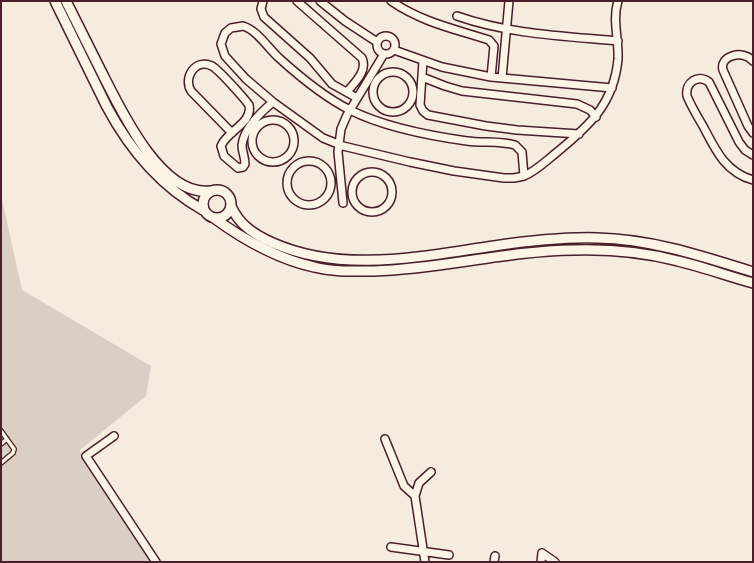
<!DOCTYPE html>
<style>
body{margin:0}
#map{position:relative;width:754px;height:563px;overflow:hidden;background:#f5ecde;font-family:"Indie Flower",sans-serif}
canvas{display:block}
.frame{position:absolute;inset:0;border:2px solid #4a1f2b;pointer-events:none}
</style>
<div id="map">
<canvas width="754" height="563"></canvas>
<div class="frame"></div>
</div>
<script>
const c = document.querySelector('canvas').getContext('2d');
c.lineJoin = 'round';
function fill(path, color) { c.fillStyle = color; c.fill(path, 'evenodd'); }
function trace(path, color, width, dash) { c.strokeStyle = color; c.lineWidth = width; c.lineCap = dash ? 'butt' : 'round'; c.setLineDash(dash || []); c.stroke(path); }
const green = new Path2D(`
 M1 197 3 204 22 290 151 366 146 396 80 450 82 455 150 562H1Z`);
const lane = new Path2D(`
 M1 431 14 449 13 453 1 463
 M1 444 7 439`);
const street = new Path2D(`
 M263 1 261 9 264 17 310 58 332 84 357 98
 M297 1 362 58C368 71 354 83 347 92
 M320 1 345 21 377 42
 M391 1C421 22 455 29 489 40L494 46 491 77
 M457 16C508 34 563 36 618 41
 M243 26C257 30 268 48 279 58 300 77 324 97 350 110 382 126 431 136 467 141 482 143 501 141 515 145L522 152 524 176 514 178H504L454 171 410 162 343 146 323 138 273 102 246 79 225 56 221 44 225 33 231 28Z
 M377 45a9 9 0 1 1 18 0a9 9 0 1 1-18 0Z
 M394 50 442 67 491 77 612 88
 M423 61 420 105 423 111 428 115 486 126 517 130 579 134
 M753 61C743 49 719 56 723 70L748 126 753 133
 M373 92a20 20 0 1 1 40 0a20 20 0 1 1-40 0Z
 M422 77 445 86 462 91 577 104 590 110 596 117
 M502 78 509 1
 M252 141a21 21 0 1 1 42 0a21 21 0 1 1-42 0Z
 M232 133 191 91C183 78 195 58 212 66 219 70 244 98 249 105 253 123 227 131 221 146L224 156 238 168 243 167 245 164C245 157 242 152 242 145 244 128 261 112 273 102
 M753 155 745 150 739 142 709 82C698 74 685 82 687 96 691 106 697 116 703 126 715 149 725 172 753 180
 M287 183a22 22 0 1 1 44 0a22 22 0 1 1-44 0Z
 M352 192a20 20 0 1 1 40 0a20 20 0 1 1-40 0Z
 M524 176C536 171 546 161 556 153 589 126 614 104 618 59 619 39 612 20 618 1
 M343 203 338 152 341 129 347 115 384 54
 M114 436 86 456 156 562
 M385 439 404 486 415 496 425 562
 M415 496 419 483 431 472
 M391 547 449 555
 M542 553 555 562
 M494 562 495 556
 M541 562 542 553`);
const secondary = new Path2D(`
 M55 1 107 107C130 150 160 186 203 210
 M66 1C77 23 88 45 99 67 118 104 159 196 209 191
 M203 204a14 14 0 1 1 28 0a14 14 0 1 1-28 0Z
 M231 206C239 225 255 235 273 243 343 274 422 256 494 246 528 241 563 237 597 238 651 239 702 256 753 272
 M214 218C244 240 278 259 314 267 334 272 354 271 374 271 441 269 506 251 573 250 608 249 644 252 678 261 703 267 728 276 753 283`);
fill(green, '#dbcec4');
trace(lane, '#4a1f2b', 6);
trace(street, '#4a1f2b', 10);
trace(secondary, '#4a1f2b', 12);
trace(lane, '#fcf5e5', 3.5);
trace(street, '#fcf5e5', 7);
trace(secondary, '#fcf5e5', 9);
</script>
